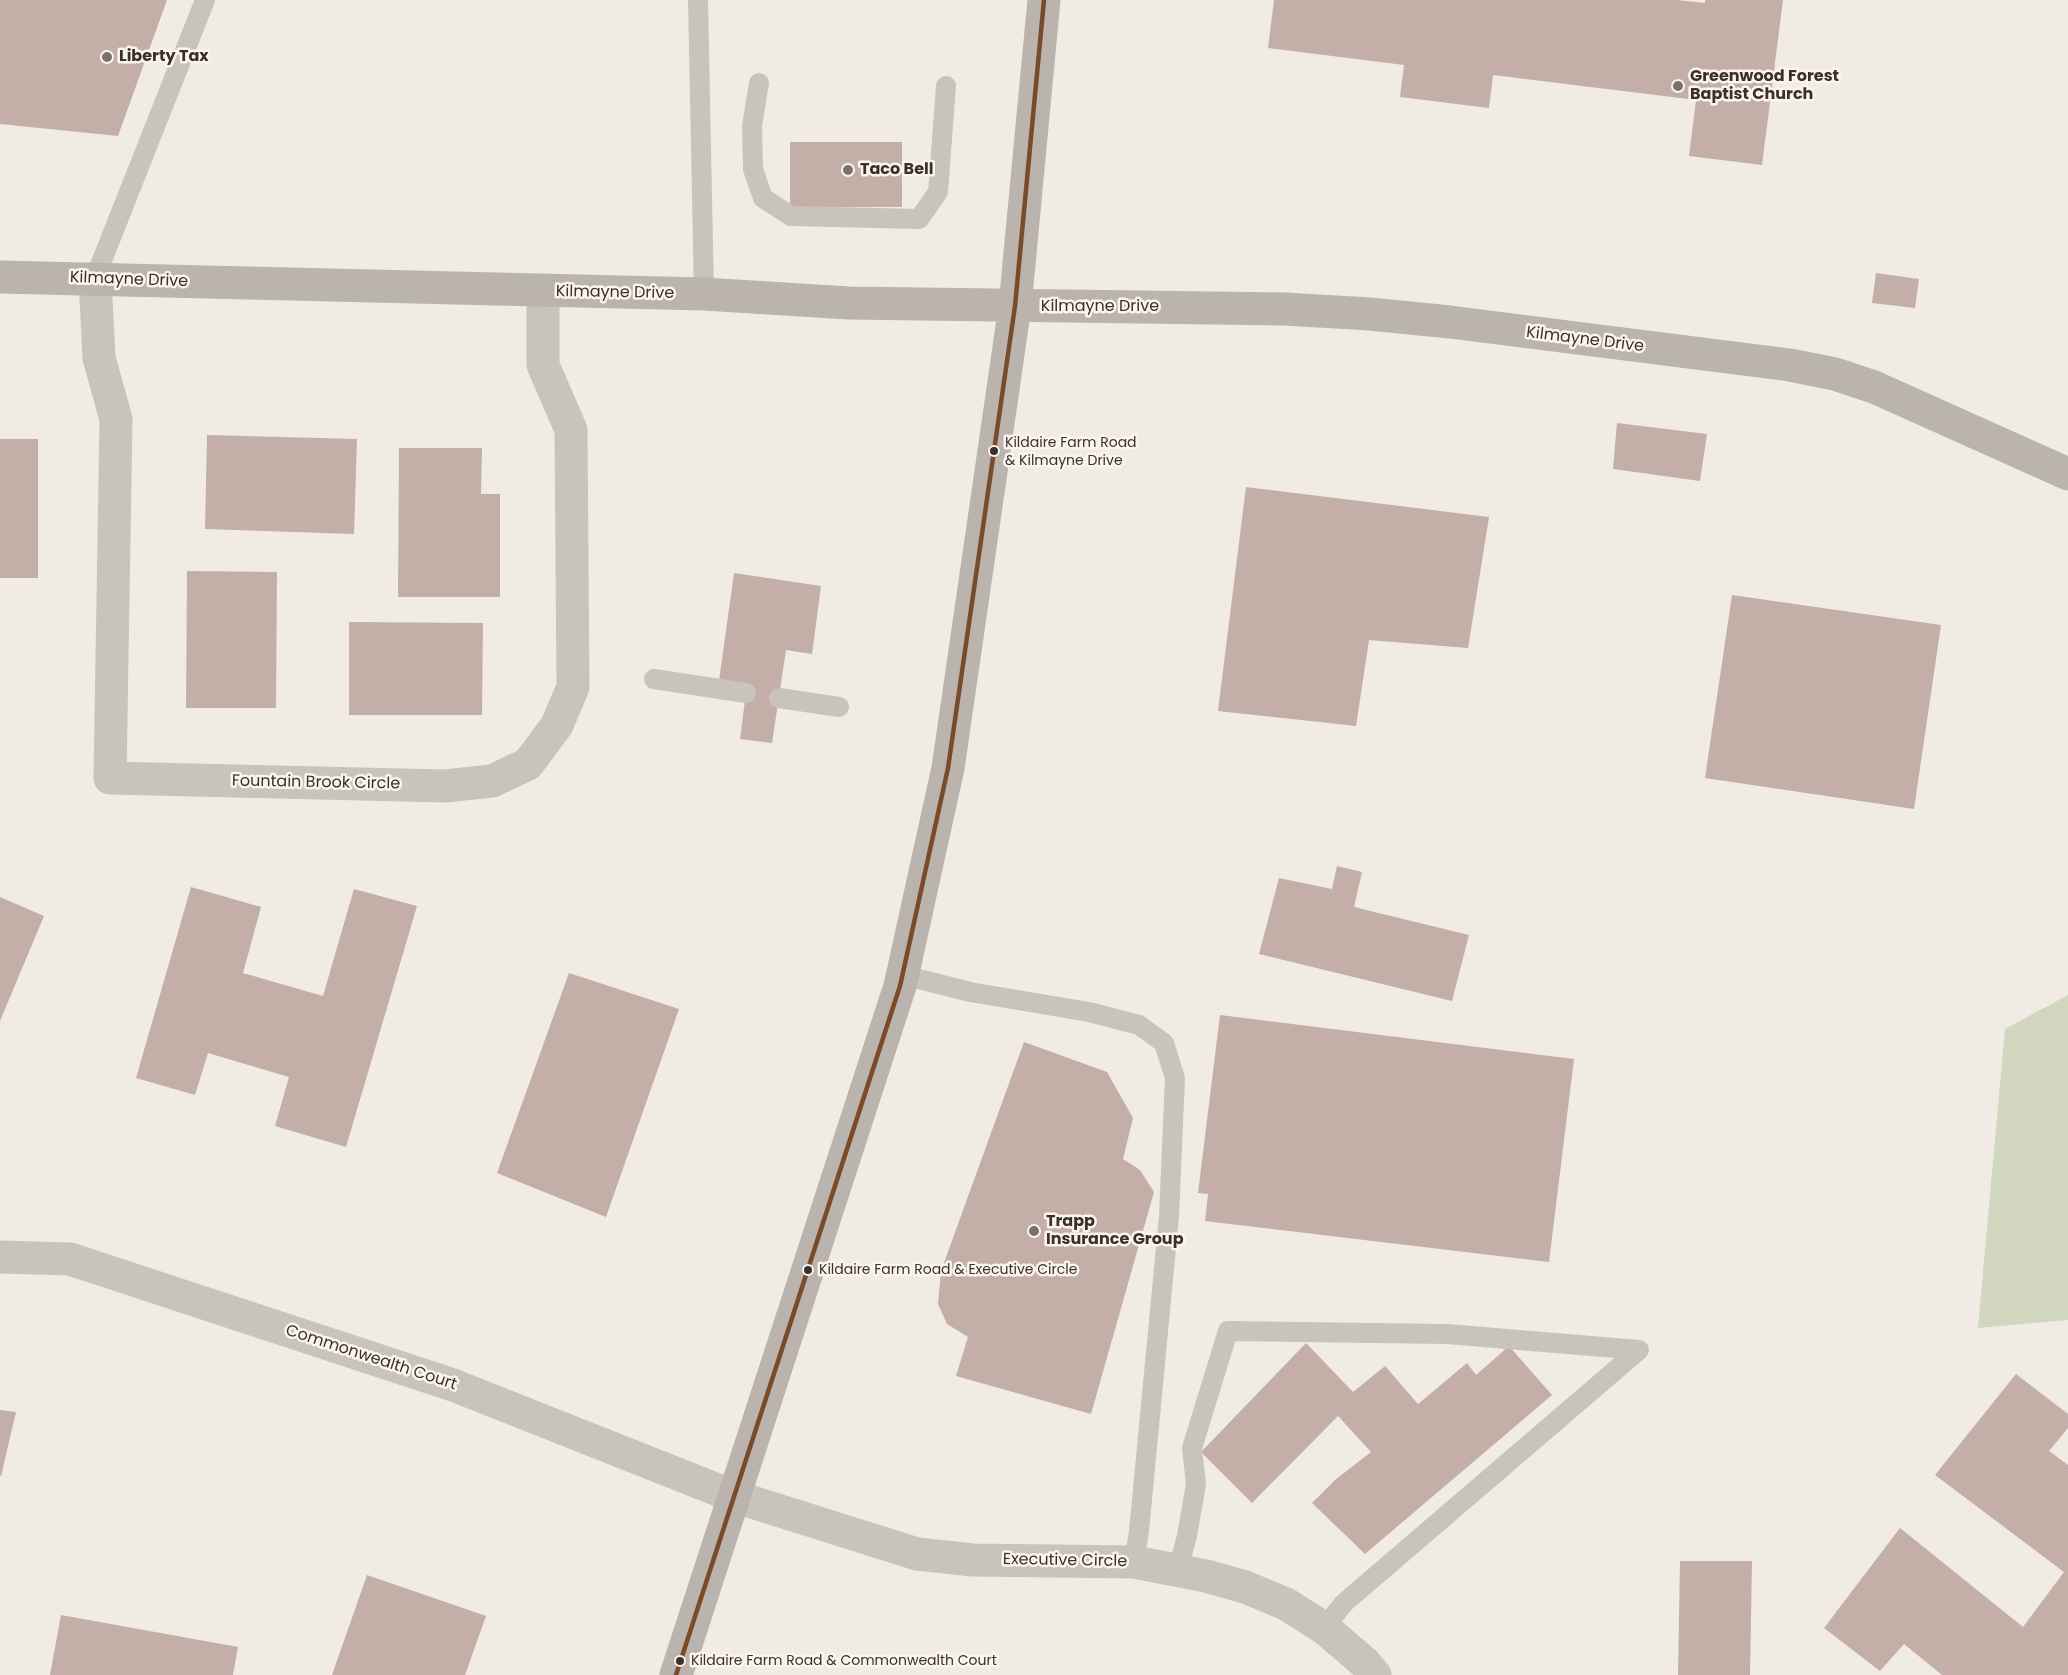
<!DOCTYPE html>
<style>
body{margin:0}
canvas{display:block;background:#f0ebe5}
</style>
<canvas width="2068" height="1675"></canvas>
<script>
const c = document.querySelector('canvas').getContext('2d');
c.lineJoin = 'round';
function fill(path, color) { c.fillStyle = color; c.fill(path, 'evenodd'); }
function trace(path, color, width, dash) { c.strokeStyle = color; c.lineWidth = width; c.lineCap = dash ? 'butt' : 'round'; c.setLineDash(dash || []); c.stroke(path); }
function label(font, color, halo, rows, align = 'center') {
  c.font = font + ' Poppins,sans-serif'; c.lineWidth = 5; c.setLineDash([]); c.textBaseline = 'middle'; c.strokeStyle = halo; c.fillStyle = color; for (const [text, x, y, turn = 0] of rows) {
    c.save(); c.translate(x, y); c.rotate((+turn || 0) * Math.PI / 180); c.textAlign = isNaN(turn) ? turn : align; if (halo) c.strokeText(text, 0, 0); c.fillText(text, 0, 0); c.restore();
  }
}
const green = new Path2D(`
 M2068 995V1320L1978 1328 2005 1029Z`);
const building = new Path2D(`
 M0 0H167L118 136 0 124Z
 M1274 0H1677L1705 3V0H1783L1762 165 1689 156 1696 100 1493 75 1489 108 1400 97 1404 65 1268 48Z
 M790 142H902V207H790Z
 M1876 273 1919 279 1915 308 1872 303Z
 M1617 423 1707 434 1700 481 1613 469Z
 M207 435 357 439 354 534 205 529Z
 M0 439H38V578H0Z
 M399 448H482L481 494H500V597H398Z
 M1246 487 1489 517 1468 648 1369 640 1356 726 1218 711Z
 M187 571 277 572 276 708H186Z
 M734 573 821 586 812 654 786 650 772 743 740 739 747 685 719 681Z
 M1732 595 1941 625 1914 809 1705 778Z
 M349 622 483 623 482 715H349Z
 M1337 866 1362 872 1354 907 1469 935 1452 1001 1259 954 1279 878 1332 889Z
 M191 887 261 907 243 973 323 996 354 889 417 906 346 1147 275 1126 289 1077 208 1053 195 1095 136 1078Z
 M0 897 44 916 0 1021Z
 M569 973 679 1009 606 1217 497 1173Z
 M1220 1015 1574 1059 1549 1262 1205 1221 1208 1194 1198 1193Z
 M1024 1042 1107 1072 1133 1118 1123 1159 1140 1170 1154 1192 1091 1414 956 1376 968 1337 947 1324 938 1304 941 1271Z
 M1306 1343 1353 1392 1385 1366 1418 1404 1467 1363 1476 1375 1509 1346 1552 1395 1365 1554 1312 1503 1335 1480 1371 1452 1338 1416 1252 1503 1201 1452Z
 M2016 1374 2068 1414V1428L2049 1451 2068 1465V1675H1942L1904 1644 1880 1671 1824 1628 1900 1528 2023 1627 2064 1572 1935 1475Z
 M0 1410 16 1412 1 1476H0Z
 M1680 1561H1752L1750 1675H1678Z
 M367 1575 486 1616 465 1675H332Z
 M61 1615 238 1647 233 1675H50Z`);
const lane = new Path2D(`
 M698 0 704 294
 M759 83 752 126 753 169 763 198 791 216 919 219 938 192 946 86
 M95 278 205 0
 M654 679 746 693
 M779 698 839 707
 M903 975 970 992 1089 1012 1139 1025 1164 1043 1175 1078 1169 1216 1139 1531 1134 1562
 M1178 1570 1187 1536 1196 1484 1192 1448 1228 1331 1447 1334 1639 1350 1344 1603 1324 1628`);
const street = new Path2D(`
 M95 278 99 358 116 419 110 778 445 786 492 781 528 764 557 725 573 687 571 430 543 365V291
 M0 1257 70 1259 453 1385 733 1496 917 1554 973 1560 1134 1562 1206 1576 1245 1587 1286 1604 1324 1628 1365 1663 1375 1675`);
const secondary = new Path2D(`
 M0 277 704 294 849 303 1285 309 1370 314 1450 322 1790 365 1835 374 1874 387 2068 474
 M676 1675 900 986 948 768 1015 306 1044 0`);
const bus1 = new Path2D(`
 M676 1675 900 986 948 768 1015 306 1044 0`);
const markers = [
 [107,57,6,"#7a716c"],
 [1678,86,6,"#7a716c"],
 [848,170,6,"#7a716c"],
 [994,451,5,"#3b302b"],
 [1034,1231,6,"#7a716c"],
 [808,1270,5,"#3b302b"],
 [680,1661,5,"#3b302b"]
];
const busNames = [
 ["Kildaire Farm Road",1005,443],
 ["& Kilmayne Drive",1005,461],
 ["Kildaire Farm Road & Executive Circle",819,1270],
 ["Kildaire Farm Road & Commonwealth Court",691,1661]
];
const poiNames = [
 ["Liberty Tax",119,57],
 ["Greenwood Forest",1690,77],
 ["Baptist Church",1690,95],
 ["Taco Bell",860,170],
 ["Trapp",1046,1222],
 ["Insurance Group",1046,1240]
];
const streetNames = [
 ["Kilmayne Drive",129,280,2],
 ["Kilmayne Drive",615,293,1],
 ["Kilmayne Drive",1100,307],
 ["Kilmayne Drive",1585,340,7],
 ["Fountain Brook Circle",316,783,1],
 ["Commonwealth Court",371,1358,18],
 ["Executive Circle",1065,1561,1]
];
fill(green, '#d1d6bf');
fill(building, '#c3afa7');
trace(lane, '#c9c3be', 20);
trace(street, '#c9c3be', 33);
trace(secondary, '#bab3ae', 33);
trace(bus1, '#7a4b2a', 4.5);
for (const [x, y, r, color] of markers) { const dot = new Path2D(); dot.arc(x, y, r, 0, 2 * Math.PI); c.fillStyle = color; c.fill(dot); trace(dot, '#fbf5ee', 2); }
label('14px', '#3b302b', '#fbf5ee', busNames, 'left');
label('bold 16px', '#3b302b', '#fbf5ee', poiNames, 'left');
label('16px', '#3b302b', '#fbf5ee', streetNames);
</script>
